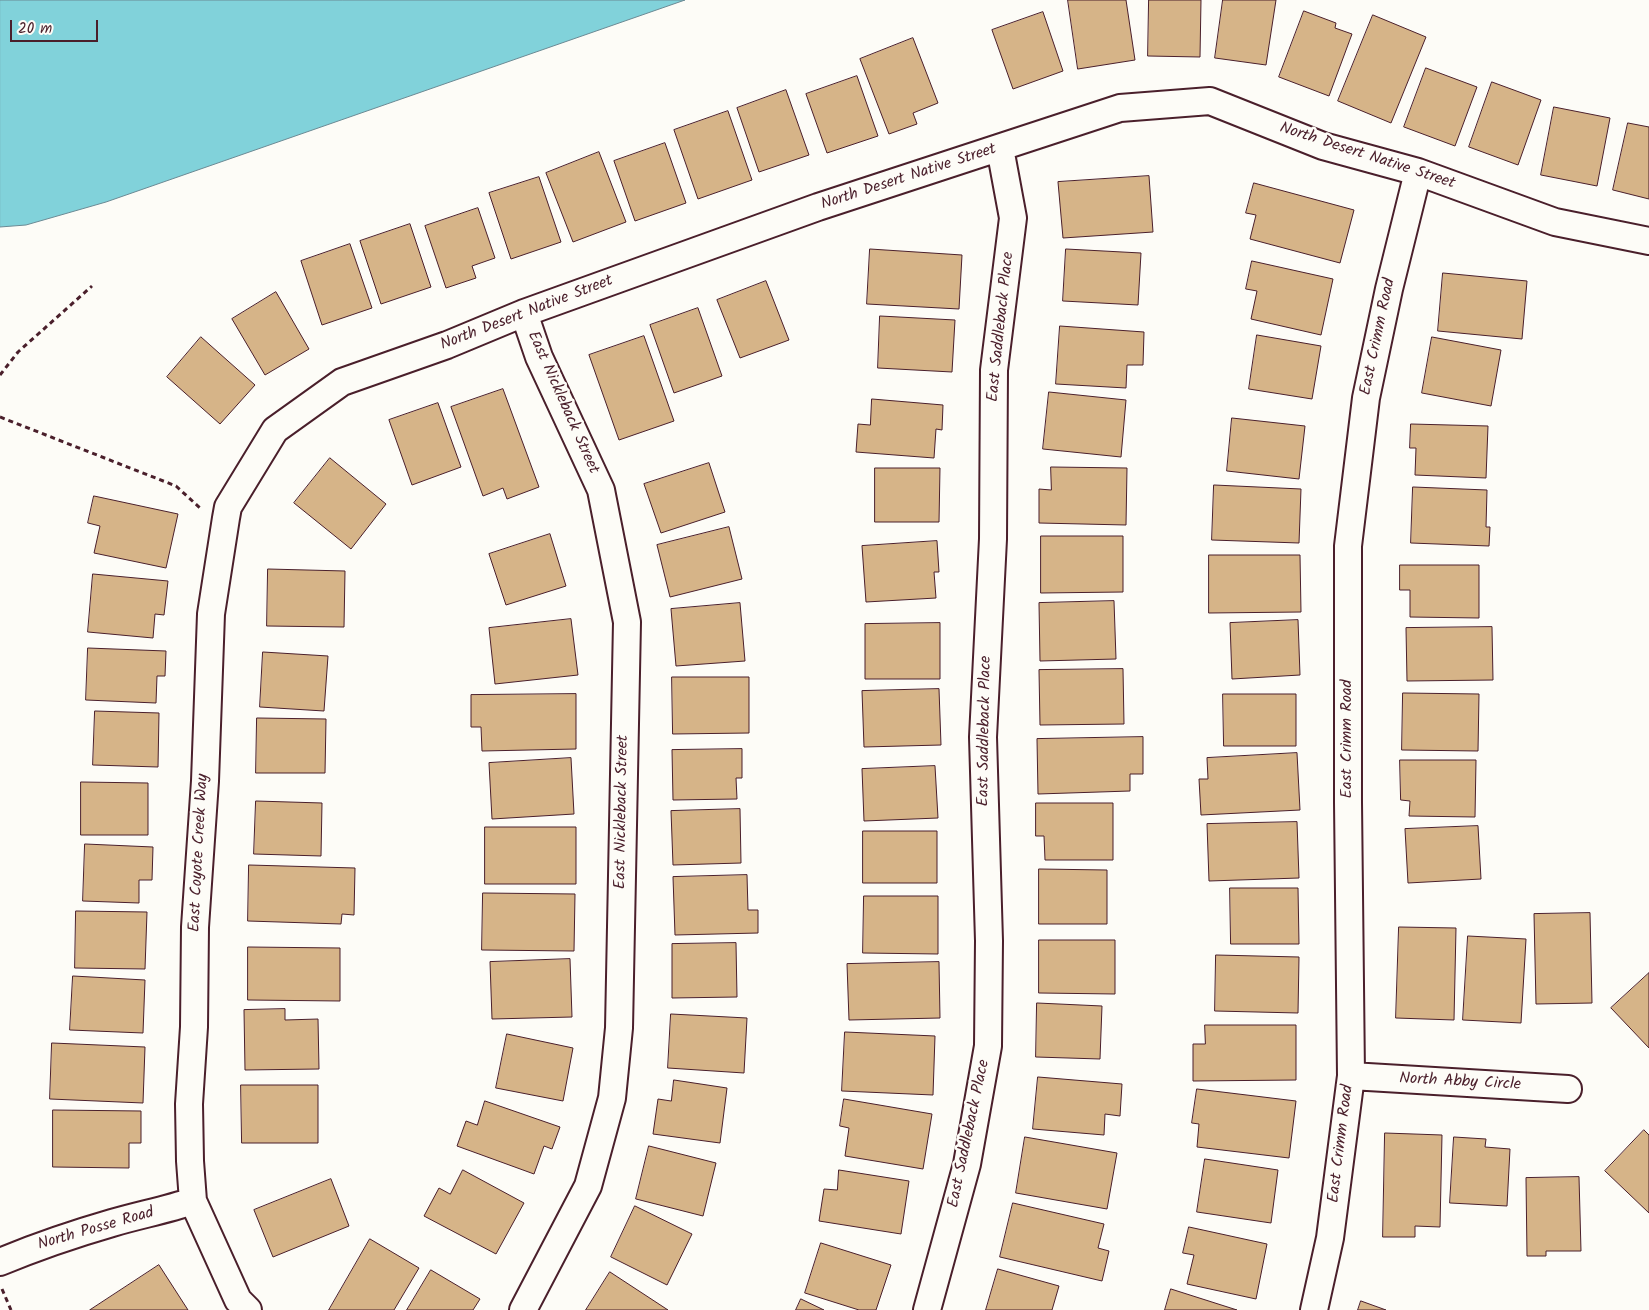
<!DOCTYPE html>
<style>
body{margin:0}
#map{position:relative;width:1649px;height:1310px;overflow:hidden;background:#fdfcf7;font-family:Kalam,sans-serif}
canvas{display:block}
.scale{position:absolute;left:10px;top:20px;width:88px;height:22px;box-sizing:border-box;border:2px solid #4a1f2b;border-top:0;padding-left:6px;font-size:15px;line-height:18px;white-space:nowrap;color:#4a1f2b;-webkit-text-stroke:4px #fdfcf7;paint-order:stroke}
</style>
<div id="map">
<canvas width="1649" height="1310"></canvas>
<div class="scale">20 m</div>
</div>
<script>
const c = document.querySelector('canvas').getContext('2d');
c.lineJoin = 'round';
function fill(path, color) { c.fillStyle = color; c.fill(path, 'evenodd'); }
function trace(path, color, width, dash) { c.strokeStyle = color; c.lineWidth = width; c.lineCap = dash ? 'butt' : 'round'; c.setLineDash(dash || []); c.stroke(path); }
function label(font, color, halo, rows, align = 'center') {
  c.font = font + ' Kalam,sans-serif'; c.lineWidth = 5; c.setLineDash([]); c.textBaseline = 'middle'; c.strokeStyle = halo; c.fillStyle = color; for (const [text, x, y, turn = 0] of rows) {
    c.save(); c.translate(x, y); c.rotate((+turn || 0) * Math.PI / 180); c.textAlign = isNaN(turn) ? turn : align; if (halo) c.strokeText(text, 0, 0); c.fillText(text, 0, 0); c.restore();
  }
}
const water = new Path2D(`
 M0 0H685L106 202 26 225 0 227Z`);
const building = new Path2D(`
 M1068 0H1126L1135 60 1078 69Z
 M1149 0H1201L1200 57 1148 56Z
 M1223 0H1276L1266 65 1215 58Z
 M1304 11 1336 23 1335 28 1352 34 1329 96 1279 77Z
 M1043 12 1063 71 1013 89 992 30Z
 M1373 15 1426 37 1391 123 1338 101Z
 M913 38 938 103 913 113 917 124 889 134 860 59Z
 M1426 68 1477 87 1455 146 1404 127Z
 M857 76 878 136 827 153 806 94Z
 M1492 82 1541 100 1518 165 1469 147Z
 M786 90 809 155 759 172 737 108Z
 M1554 107 1610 118 1597 186 1541 175Z
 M728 111 752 180 698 199 674 130Z
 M1628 123 1649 127V199L1613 190Z
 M665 143 686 203 635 221 614 161Z
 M599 152 626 222 573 242 546 173Z
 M1149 176 1153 232 1063 238 1058 182Z
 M539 177 561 242 511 259 489 193Z
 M1254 183 1354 210 1340 263 1250 239 1256 215 1246 213Z
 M478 208 495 258 472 266 476 278 446 288 425 226Z
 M410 224 431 287 381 304 360 241Z
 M350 244 372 308 322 325 301 261Z
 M870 249 962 255 959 309 867 304Z
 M1066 249 1141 253 1138 305 1063 301Z
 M1252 261 1333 279 1321 335 1251 319 1257 291 1246 289Z
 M1443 273 1527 281 1522 339 1438 331Z
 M766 281 789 340 740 358 717 300Z
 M276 292 309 349 265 375 232 319Z
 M698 308 722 376 674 393 650 325Z
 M880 316 955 320 952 372 878 368Z
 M1060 326 1144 332 1143 365H1127L1126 388 1056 384Z
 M1257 335 1321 346 1312 399 1249 389Z
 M644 336 674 421 619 440 589 355Z
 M201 337 255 385 220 424 167 377Z
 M1432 337 1501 350 1491 406 1422 393Z
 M503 389 539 487 507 499 503 488 483 496 451 407Z
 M1049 392 1126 400 1121 457 1043 449Z
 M872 399 943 405 942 430 936 429 934 458 856 452 858 424 870 425Z
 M438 403 461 467 412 485 389 420Z
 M1232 418 1305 426 1299 479 1227 471Z
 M1411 424 1488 426 1486 478 1415 475 1416 448H1410Z
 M330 458 386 504 351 549 294 503Z
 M709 463 725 512 661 533 644 484Z
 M1051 467 1127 468 1126 525 1039 523V489L1051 490Z
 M875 468H940L939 522H875Z
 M1214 485 1301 489 1299 543 1212 540Z
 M1413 487 1487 490 1486 527H1490L1489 546 1411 543Z
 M94 496 178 514 166 568 94 553 100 526 88 523Z
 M729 527 742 579 670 597 657 545Z
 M550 534 566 586 506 605 489 554Z
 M1041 536H1123V592L1041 593Z
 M937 541 939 572H934L936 598 866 602 862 546Z
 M1209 555H1300L1301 612 1209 613Z
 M1400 565H1479V618L1410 617V590H1400Z
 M268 569 345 571 344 627 267 626Z
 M93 574 168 581 164 615 155 614 153 638 88 632Z
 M1114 601 1116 659 1040 661 1039 603Z
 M740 603 745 661 676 666 671 609Z
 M571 619 578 675 495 684 489 628Z
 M1298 620 1300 675 1232 679 1230 623Z
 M940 623V679H865V624Z
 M1492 627 1493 680 1407 681 1406 628Z
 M88 648 166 651 165 676H157L156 703 86 700Z
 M263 652 328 656 324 711 260 707Z
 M1123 669 1124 724 1040 725 1039 670Z
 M672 677H749V733L673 734Z
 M939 689 941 745 864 747 862 691Z
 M1403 693 1479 694 1478 751 1402 750Z
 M576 694V749L482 751 481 727H471V695Z
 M1223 694H1296V746H1224Z
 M95 711 159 713 158 767 93 765Z
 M257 718 326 719 325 773H256Z
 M1143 737V774H1130V791L1038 794 1037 739Z
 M742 749V778H736L737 799 673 800 672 750Z
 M1297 753 1300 810 1201 815 1199 779H1208L1207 758Z
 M571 758 574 814 492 819 489 763Z
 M1400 760H1476L1475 817 1409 816 1410 801 1401 800Z
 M935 766 938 818 864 821 862 769Z
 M81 782 148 783V835H81Z
 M256 801 322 803 321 856 254 854Z
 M1036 803H1113V860H1045L1044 836H1036Z
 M740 809 741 863 673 865 671 811Z
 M1297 822 1299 878 1209 881 1207 824Z
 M1478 826 1481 879 1408 883 1405 829Z
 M485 827H576V884H485Z
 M863 831H937V883H863Z
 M85 844 153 847 152 880H139V903L83 901Z
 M249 865 355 868 354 915 342 914 341 924 248 921Z
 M1039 869 1107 870V924H1039Z
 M747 875 748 910H758V933L675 935 673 877Z
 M1230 888H1298L1299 944H1231Z
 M483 893 575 894 574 951 482 950Z
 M864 896H938V954L863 953Z
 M76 911 147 912 145 969 75 968Z
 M1590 913 1592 1003 1536 1004 1534 914Z
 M1399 927 1456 928 1454 1020 1396 1018Z
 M1468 936 1526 939 1521 1023 1463 1020Z
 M1039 940H1115V994L1039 993Z
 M736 943 737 997 672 998V944Z
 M248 947 340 948V1001L248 1000Z
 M1216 955 1299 957 1298 1013 1215 1011Z
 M570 959 572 1017 492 1019 490 962Z
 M939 962 940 1018 849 1020 847 964Z
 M1649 973V1048L1611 1008Z
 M73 976 145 980 143 1033 70 1030Z
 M1037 1003 1102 1006 1100 1059 1036 1057Z
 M285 1009V1020L318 1019 319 1069 245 1070 244 1010Z
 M671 1014 747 1018 744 1073 668 1068Z
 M1205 1025H1296V1080L1193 1081V1044H1205Z
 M845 1032 935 1036 933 1095 842 1091Z
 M507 1034 573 1048 563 1101 496 1088Z
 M52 1043 145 1047 143 1103 50 1099Z
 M1038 1077 1122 1084 1120 1116 1105 1114 1104 1135 1033 1129Z
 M674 1080 727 1088 720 1143 653 1134 658 1099 671 1101Z
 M241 1085H318V1143H242Z
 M1197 1089 1296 1101 1289 1158 1197 1147 1199 1124 1192 1123Z
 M844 1099 932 1114 923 1169 845 1156 849 1128 840 1126Z
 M485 1101 560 1127 552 1149 544 1146 534 1174 457 1146 466 1121 477 1125Z
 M53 1110 141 1111V1143H129V1168L53 1167Z
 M1644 1130 1649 1135V1213L1605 1171Z
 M1385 1133 1442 1135 1440 1227 1415 1226V1237H1383Z
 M1025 1137 1117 1153 1107 1209 1016 1193Z
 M1454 1137 1486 1139 1485 1147 1510 1149 1507 1206 1450 1203Z
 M649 1146 716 1163 703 1216 636 1199Z
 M1205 1159 1278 1170 1271 1223 1197 1212Z
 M463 1170 524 1203 496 1254 424 1216 439 1188 450 1194Z
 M839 1170 909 1181 901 1234 819 1221 824 1189 837 1190Z
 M1579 1177 1581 1251H1546V1256H1527L1526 1178Z
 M331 1179 349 1226 273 1257 254 1210Z
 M1013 1203 1104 1224 1098 1248 1109 1251 1102 1281 1000 1257Z
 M635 1206 692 1234 667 1285 611 1257Z
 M1189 1227 1267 1244 1256 1299 1187 1284 1194 1255 1183 1253Z
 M370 1239 419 1268 394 1310H329Z
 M821 1243 891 1265 876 1310H859L805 1293Z
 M159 1265 188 1310H90Z
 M998 1269 1059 1286 1052 1310H986Z
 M431 1270 480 1299 473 1310H407Z
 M610 1272 668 1310H586Z
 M1171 1289 1237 1310H1165Z
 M801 1299 824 1310H796Z
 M1361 1301 1386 1310H1358Z`);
const path = new Path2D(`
 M0 375 18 352 92 286
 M0 417 176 486 200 508
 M2 1289 11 1310`);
const street = new Path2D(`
 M1351 1076 1568 1089
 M0 1262C36 1247 74 1234 112 1223 139 1215 166 1210 193 1201
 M248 1310 238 1300 193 1201 190 1161 189 1104 194 1027 195 927 205 781 211 614 226 518 228 507 275 430 342 382 447 345 524 313 818 207 1120 108 1210 101 1323 146 1418 172 1555 222 1649 241
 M523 1310 588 1186 612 1098 619 1028 627 622 601 490 539 357 524 313
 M927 1310 967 1164 988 1046 989 941 983 737 993 539 994 370 1013 218 1000 148
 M1314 1310 1330 1238 1351 1076 1348 802V546L1366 398 1389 289 1418 172`);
const streetNames = [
 ["North Desert Native Street",1367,157,18],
 ["North Desert Native Street",909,178,-18],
 ["North Desert Native Street",527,314,-21],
 ["East Saddleback Place",1002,327,-84],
 ["East Crimm Road",1379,337,-78],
 ["East Nickleback Street",562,403,66],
 ["East Saddleback Place",986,731,-89],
 ["East Crimm Road",1348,739,-90],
 ["East Nickleback Street",623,812,-89],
 ["East Coyote Creek Way",200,853,-87],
 ["North Abby Circle",1460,1083,3],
 ["East Saddleback Place",970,1134,-78],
 ["East Crimm Road",1342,1144,-83],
 ["North Posse Road",96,1230,-16]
];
fill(water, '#81d2da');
trace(water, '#6b8a94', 1);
fill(building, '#d6b488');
trace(building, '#4a1f2b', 1);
trace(street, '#4a1f2b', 30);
trace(path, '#4a1f2b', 3, [5, 4]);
trace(street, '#fdfcf7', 26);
label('16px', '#4a1f2b', '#fdfcf7', streetNames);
</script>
